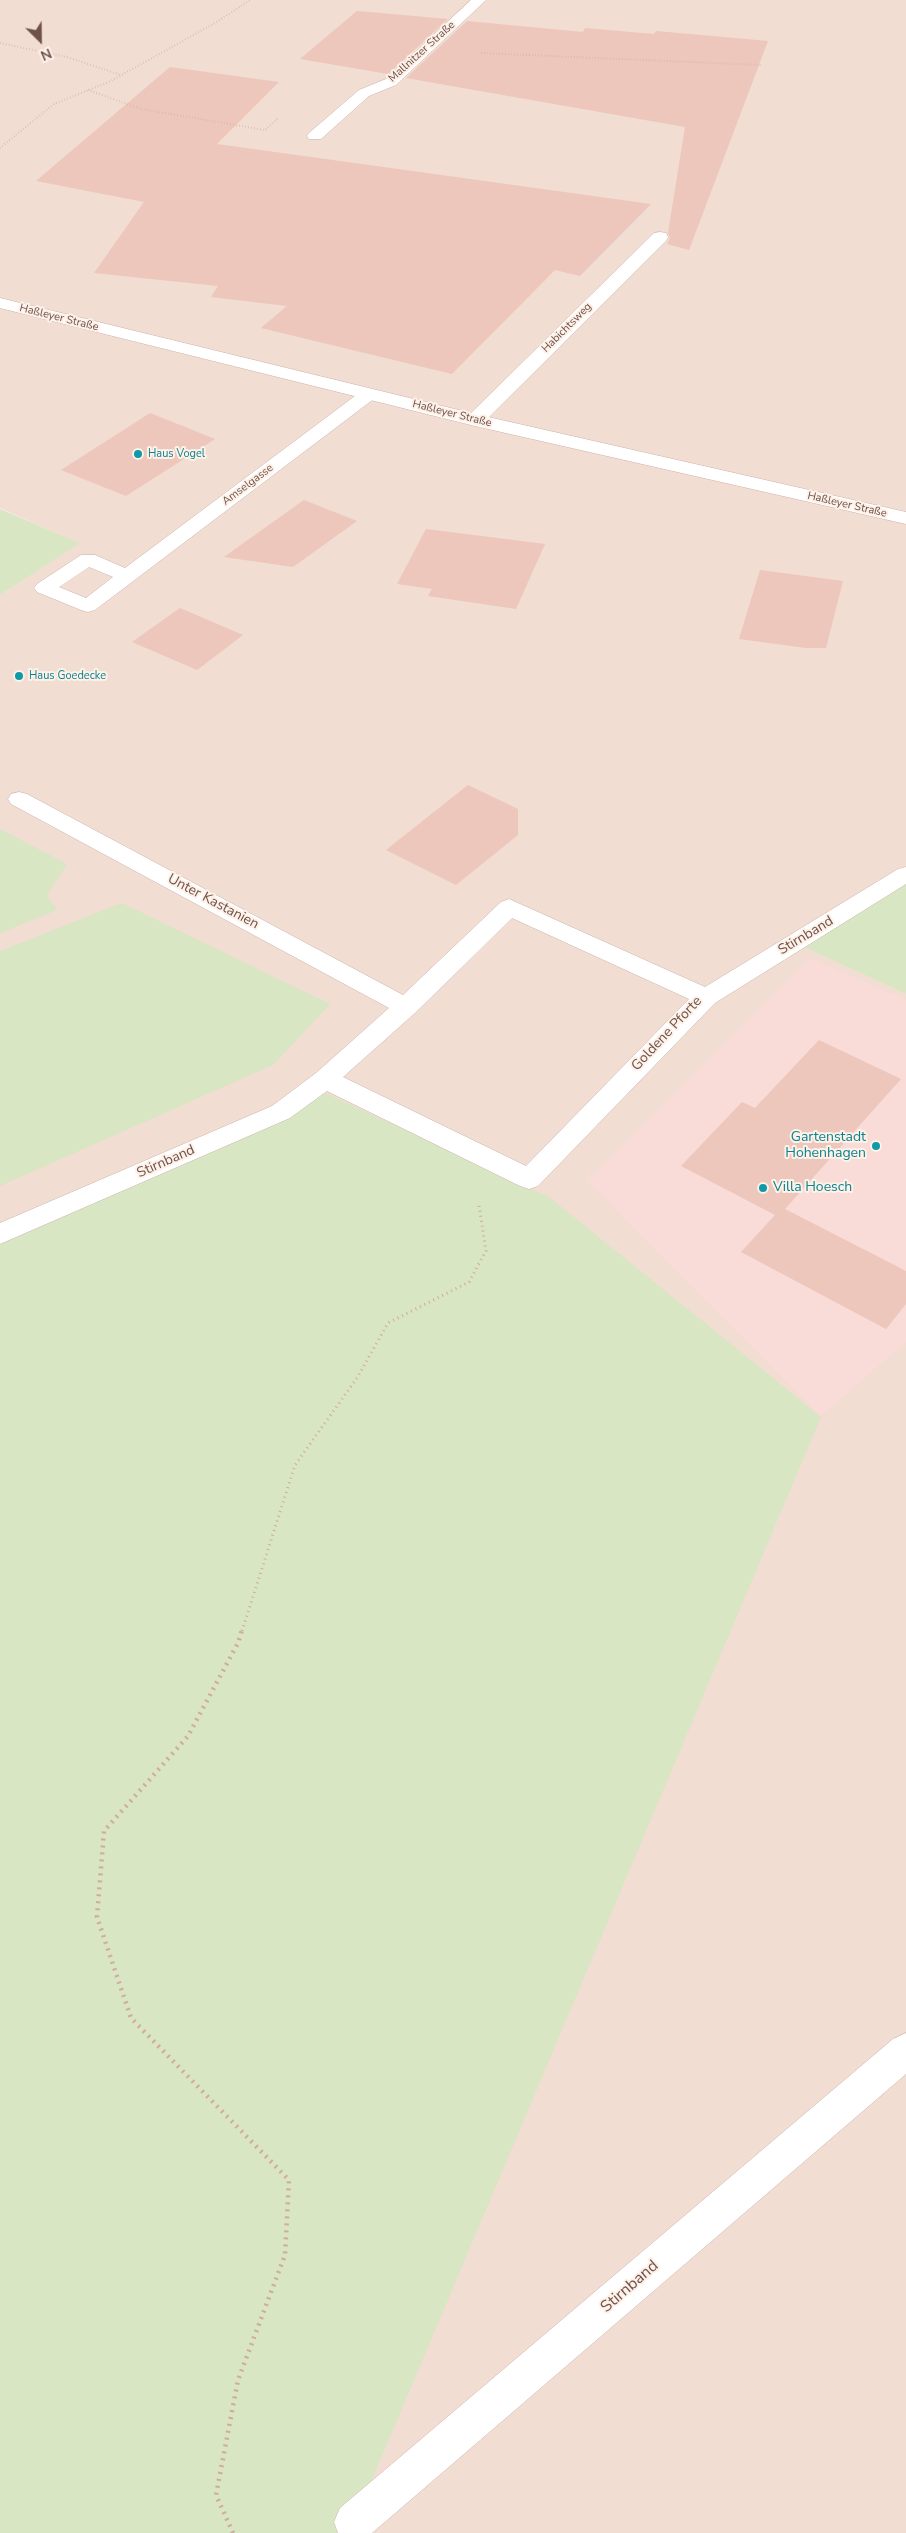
<!DOCTYPE html>
<meta charset="utf-8">
<style>
body{margin:0}
#map{position:relative;width:906px;height:2533px;overflow:hidden;background:#faece2;font-family:"Nunito Sans",sans-serif}
canvas{display:block}
.north{position:absolute;left:15px;top:15px;width:50px;height:50px;-webkit-text-stroke:4px #fdf1e8;paint-order:stroke;rotate:157deg;font-size:14px;font-weight:700;line-height:20px;text-align:center;color:#6f514b}
.north::after{content:'';display:block;margin:auto;width:18px;height:22px;background:#6f514b;clip-path:polygon(50% 0,100% 100%,50% 72%,0 100%)}
</style>
<div id="map">
<canvas width="906" height="2533"></canvas>
<div class="north">N</div>
</div>
<script>
const c = document.querySelector('canvas').getContext('2d');
c.lineJoin = 'round';
function fill(path, color) { c.fillStyle = color; c.fill(path, 'evenodd'); }
function trace(path, color, width, dash) { c.strokeStyle = color; c.lineWidth = width; c.lineCap = dash ? 'butt' : 'round'; c.setLineDash(dash || []); c.stroke(path); }
function label(font, color, halo, rows, align = 'center') {
  c.font = font + ' "Nunito Sans",sans-serif'; c.lineWidth = 4; c.setLineDash([]); c.textBaseline = 'middle'; c.strokeStyle = halo; c.fillStyle = color; for (const [text, x, y, turn = 0] of rows) {
    c.save(); c.translate(x, y); c.rotate((+turn || 0) * Math.PI / 180); c.textAlign = isNaN(turn) ? turn : align; if (halo) c.strokeText(text, 0, 0); c.fillText(text, 0, 0); c.restore();
  }
}
const residential = new Path2D(`
 M0 0H906V882L790 940 906 994V2533H336L354 2522 0 1234V595L79 543 0 508Z`);
const commercial = new Path2D(`
 M810 958 906 1000V1342L821 1417 587 1181Z`);
const green = new Path2D(`
 M0 509 80 543 0 595Z
 M0 829 67 864 47 895 57 910 0 933Z
 M906 877V994L789 940Z
 M122 903 330 1004 273 1065 0 1186V951Z
 M317 1089 549 1197 821 1417 354 2522 336 2533H0V1234Z`);
const building = new Path2D(`
 M357 11 448 19 388 74 300 59Z
 M467 21 583 32 585 28 654 34 656 31 768 41 689 250 667 244 670 238 668 233 685 127 406 78Z
 M170 67 279 82 217 144 651 204 580 276 555 270 452 374 261 328 287 306 211 297 218 286 94 273 144 202 36 181Z
 M150 413 215 439 126 496 61 470Z
 M304 500 357 521 293 567 224 557Z
 M426 529 545 544 516 609 428 596 432 589 397 584Z
 M760 570 843 581 826 648H806L739 639Z
 M180 608 243 635 197 670 132 642Z
 M468 785 518 809V835L456 885 386 850Z
 M819 1040 901 1079 785 1209 906 1271V1304L886 1329 741 1252 775 1215 681 1166 742 1102 755 1108Z`);
const pathFar2 = new Path2D(`
 M0 43 67 57 121 75
 M481 53 761 65
 M88 90 141 109 265 130 278 118
 M0 148 54 104 109 82 215 23 250 0`);
const pathFar1 = new Path2D(`
 M242 1631 295 1465 357 1378 388 1323 469 1282 486 1251 479 1205`);
const path = new Path2D(`
 M233 2533 216 2495 238 2380 285 2255 289 2180 131 2018 97 1917 104 1831 188 1736 238 1643 242 1630`);
const street = new Path2D(`
 M471 0H486L396 85 369 96 321 139H309L307 136 309 133 359 90 386 79Z
 M660 232 666 233 668 237 666 241 482 424H468L466 420 468 416 654 233Z
 M369 389 375 390 378 394 375 398 95 610 88 612 81 610 37 592 34 588 37 584 81 555H95L125 568 363 390ZM89 567 113 577 86 598 59 587Z
 M19 792 27 794 403 995 501 902 509 899 705 987 898 869 906 867V884L715 1003 538 1186 529 1189 520 1186 327 1091 290 1118 0 1244V1223L272 1106 316 1073 389 1008 11 804 8 799 11 794ZM512 918 689 999 526 1166 343 1077 415 1013Z
 M906 2033V2074L372 2533H338L334 2522 340 2508 893 2039Z`);
const secondary = new Path2D(`
 M0 298 475 414 906 512V524L475 426 0 308Z`);
const markers = [
 [138,454,5,"#0f9aa8"],
 [19,676,5,"#0f9aa8"],
 [876,1146,5,"#0f9aa8"],
 [763,1188,5,"#0f9aa8"]
];
const farStreetnames = [
 ["Mallnitzer Straße",422,52,-42],
 ["Haßleyer Straße",59,318,14],
 ["Habichtsweg",567,328,-45],
 ["Haßleyer Straße",452,414,14],
 ["Amselgasse",248,485,-37],
 ["Haßleyer Straße",847,505,13]
];
const farCulturenames = [
 ["Haus Vogel",148,454],
 ["Haus Goedecke",29,676]
];
const streetNames = [
 ["Unter Kastanien",213,902,28],
 ["Stirnband",806,936,-31],
 ["Goldene Pforte",667,1034,-47],
 ["Stirnband",166,1162,-24]
];
const cultureNames = [
 ["Gartenstadt",866,1138],
 ["Hohenhagen",866,1154],
 ["Villa Hoesch",773,1188,"left"]
];
const nearStreetnames = [
 ["Stirnband",630,2287,-41]
];
fill(residential, '#f1ddd2');
fill(commercial, '#f9dbd7');
fill(green, '#d8e6c3');
fill(building, '#edc6bc');
trace(street, '#ccb5ad', 1);
trace(secondary, '#cfb3ab', 1);
trace(pathFar2, '#d1aaa0', 2, [0.5, 2.5]);
trace(pathFar1, '#d1aaa0', 3, [1, 4]);
trace(path, '#d1aaa0', 4.5, [2, 5]);
fill(street, '#fff');
fill(secondary, '#fff');
for (const [x, y, r, color] of markers) { const dot = new Path2D(); dot.arc(x, y, r, 0, 2 * Math.PI); c.fillStyle = color; c.fill(dot); trace(dot, '#fdf1e8', 2); }
label('11px', '#6f514b', '#fdf1e8', farStreetnames);
label('11px', '#0d838f', '#fdf1e8', farCulturenames, 'left');
label('14px', '#6f514b', '#fdf1e8', streetNames);
label('14px', '#0d838f', '#fdf1e8', cultureNames, 'right');
label('16px', '#6f514b', '#fdf1e8', nearStreetnames);
</script>
